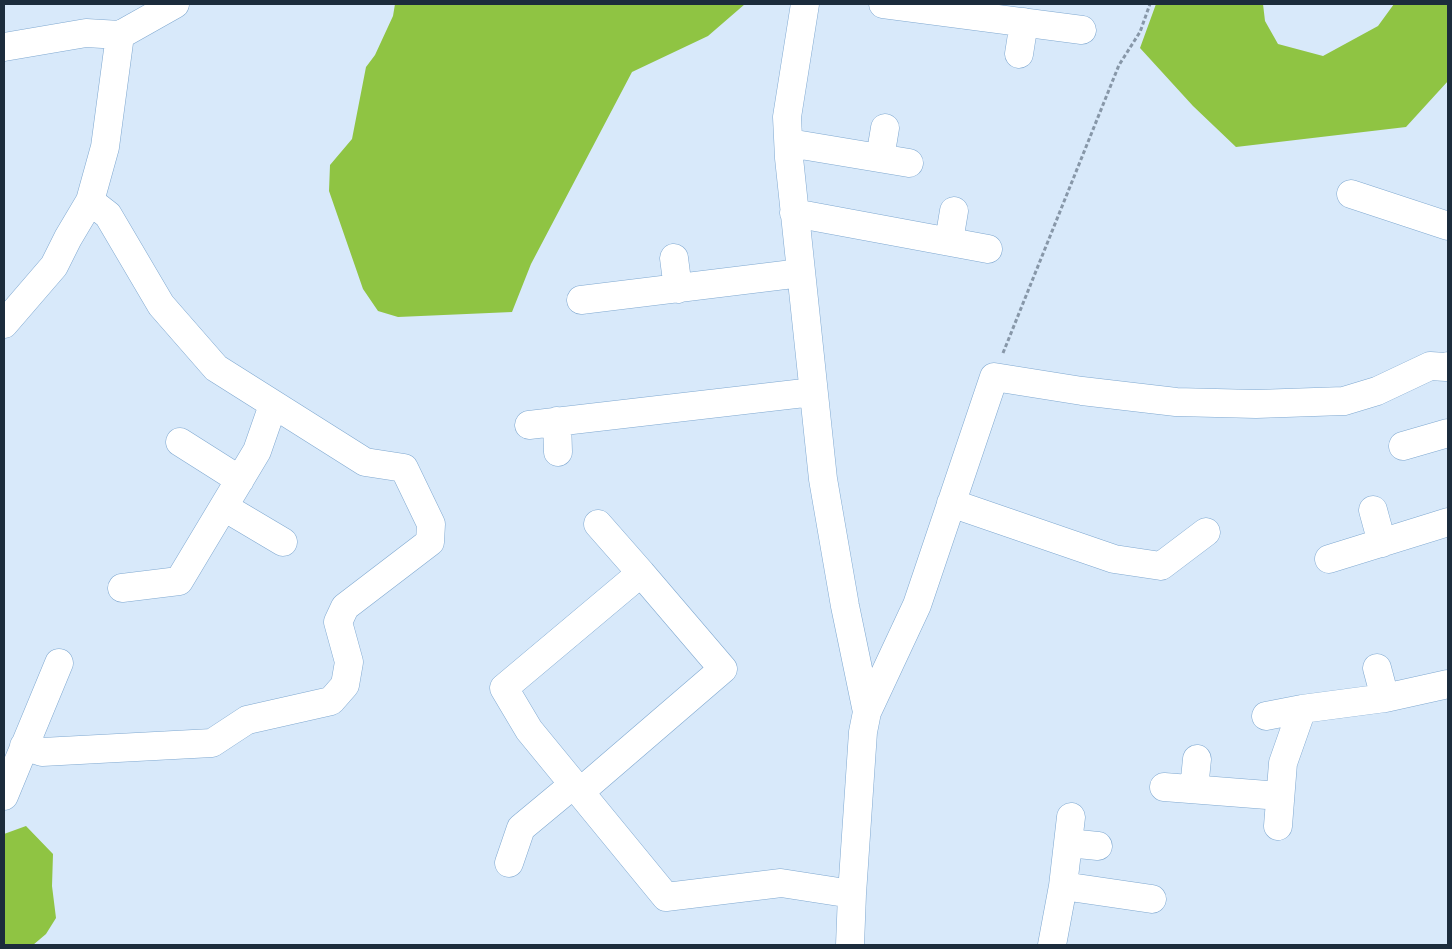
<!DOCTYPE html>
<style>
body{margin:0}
#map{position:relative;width:1452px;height:949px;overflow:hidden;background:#d8e9fa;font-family:Karla,sans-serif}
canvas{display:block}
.frame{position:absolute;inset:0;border:5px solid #1c2c3c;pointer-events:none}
</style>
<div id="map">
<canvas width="1452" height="949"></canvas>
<div class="frame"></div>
</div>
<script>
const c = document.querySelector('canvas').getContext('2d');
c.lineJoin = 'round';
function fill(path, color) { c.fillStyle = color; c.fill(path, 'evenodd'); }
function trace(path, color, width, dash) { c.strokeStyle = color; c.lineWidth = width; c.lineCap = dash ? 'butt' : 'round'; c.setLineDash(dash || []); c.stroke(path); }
const forest = new Path2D(`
 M395 4H745L708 36 632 72 531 264 512 312 398 317 378 311 363 289 329 191 330 165 352 139 366 67 375 55 393 16Z
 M1156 4H1263L1265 21 1278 44 1323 56 1378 26 1394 4H1448V81L1406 127 1236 147 1193 106 1140 48Z
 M26 826 53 854 52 886 56 918 46 934 33 945H4V834Z`);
const path = new Path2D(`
 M1003 353 1119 65 1140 32 1150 4`);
const minor = new Path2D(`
 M805 4 787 117 789 158 823 479 845 606 867 712
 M883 4 1082 30
 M4 47 86 33 120 35 175 4
 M1019 54 1024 22
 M789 143 909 163
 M880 158 885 128
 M1351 194 1448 226
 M794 213 988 249
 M949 241 954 211
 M674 258 678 289
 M581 300 801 273
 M4 324 54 266 68 238 90 201 105 147 120 35
 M557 421 558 452
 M529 425 813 392
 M180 442 240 480
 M1403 446 1448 433
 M951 503 1114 559 1161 566 1206 532
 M224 507 283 542
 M1373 510 1382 543
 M598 524 641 573
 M1329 559 1448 522
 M122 588 179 581 257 451 273 405
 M1377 668 1385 698
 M1266 716 1302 709
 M24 746 42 752 212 743 247 720 331 701 345 685 349 662 338 622 345 607 430 542 431 524 404 468 365 462 216 368 161 305 108 215 90 201
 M1164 787 1280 796
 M1194 789 1197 759
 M580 792 723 669 641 573 504 688 529 730 666 897 781 883 852 894
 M4 796 59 663
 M1278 826 1283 763 1302 709 1385 698 1448 684
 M1068 843 1098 846
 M509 863 521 828 574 784
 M1063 886 1152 899
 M850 945 852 894 863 732 867 712 917 605 994 377 1082 391 1176 402 1256 404 1344 401 1377 391 1430 366 1446 367 1448 366
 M1052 945 1063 886 1071 817`);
fill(forest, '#8fc443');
trace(minor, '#7fa8d0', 29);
trace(path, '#8797a8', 3, [4, 2.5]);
trace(minor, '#fff', 28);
</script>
